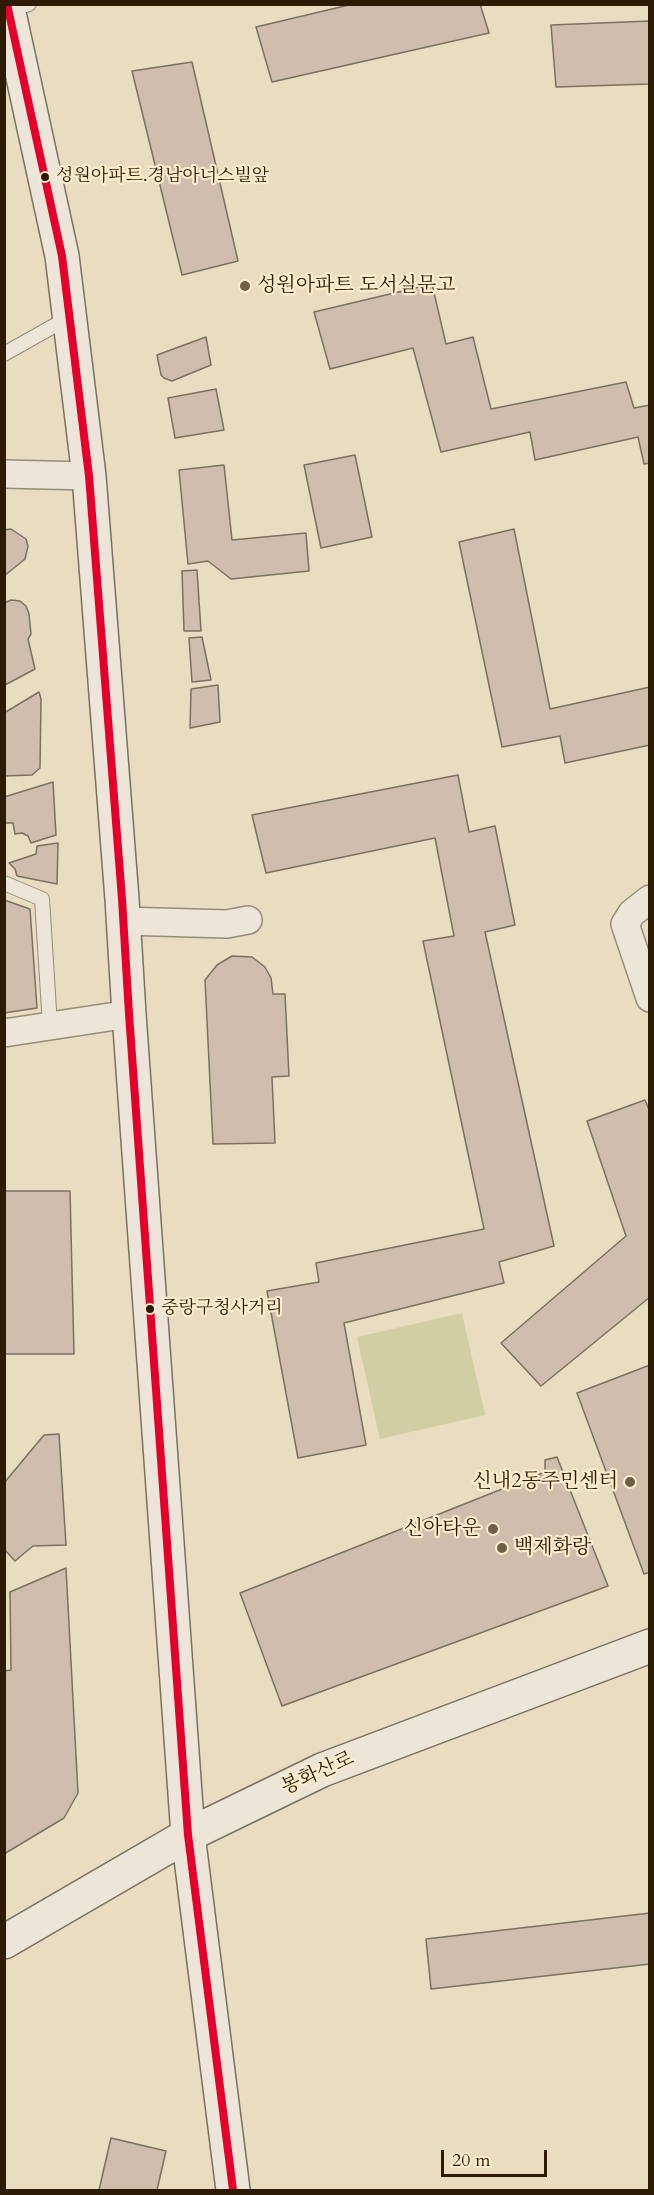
<!DOCTYPE html>
<meta charset="utf-8">
<style>
body{margin:0}
#map{position:relative;width:654px;height:2195px;overflow:hidden;background:#e9dcc1;font-family:Cardo,serif}
canvas{display:block}
.frame{position:absolute;inset:0;border:6px solid #2d1b05;pointer-events:none}
.scale{position:absolute;left:441px;top:2150px;width:106px;height:27px;box-sizing:border-box;border:3px solid #2d1b05;border-top:0;padding-left:8px;font-size:18px;line-height:21px;white-space:nowrap;color:#2d1b05;-webkit-text-stroke:4px #fceccc;paint-order:stroke}
</style>
<div id="map">
<canvas width="654" height="2195"></canvas>
<div class="frame"></div>
<div class="scale">20 m</div>
</div>
<script>
const c = document.querySelector('canvas').getContext('2d');
c.lineJoin = 'round';
function fill(path, color) { c.fillStyle = color; c.fill(path, 'evenodd'); }
function trace(path, color, width, dash) { c.strokeStyle = color; c.lineWidth = width; c.lineCap = dash ? 'butt' : 'round'; c.setLineDash(dash || []); c.stroke(path); }
function label(font, color, halo, rows, align = 'center') {
  c.font = font + ' Cardo,"Noto Serif KR",serif'; c.lineWidth = 4.5; c.setLineDash([]); c.textBaseline = 'middle'; c.strokeStyle = halo; c.fillStyle = color; for (const [text, x, y, turn = 0] of rows) {
    c.save(); c.translate(x, y); c.rotate((+turn || 0) * Math.PI / 180); c.textAlign = isNaN(turn) ? turn : align; if (halo) c.strokeText(text, 0, 0); c.fillText(text, 0, 0); c.restore();
  }
}
const green = new Path2D(`
 M462 1313 485 1415 380 1439 357 1337Z`);
const building = new Path2D(`
 M353 4H480L489 33 272 82 256 27Z
 M650 21V84L556 87 551 25Z
 M192 62 238 261 182 275 132 71Z
 M432 284 446 344 473 337 491 409 626 382 634 408 650 405V463L644 464 638 437 535 460 530 432 441 452 413 348 330 369 314 312Z
 M206 337 211 365 172 381 164 378 161 375 157 355Z
 M216 389 224 430 175 438 168 398Z
 M355 455 372 537 321 548 304 465Z
 M224 465 232 540 306 533 309 571 231 579 208 561 188 564 179 470Z
 M11 529 26 539 28 546 25 559 4 576V530Z
 M514 529 550 709 650 687V745L565 763 560 736 502 747 459 542Z
 M197 570 201 631H184L182 571Z
 M11 600 20 601 26 606 29 614 31 634 28 639 35 669 5 685 4 603Z
 M202 637 211 680 192 682 189 638Z
 M218 685 220 722 190 728 191 689Z
 M39 692 41 699 40 768 32 775 4 776V713Z
 M458 775 469 832 495 826 515 925 485 932 554 1246 499 1262 504 1283 344 1323 366 1445 298 1458 267 1291 319 1282 316 1263 484 1229 423 941 454 936 435 838 266 873 252 815Z
 M53 782 56 835 31 843 28 836 22 833 15 834 13 823H5L4 797Z
 M58 843 57 884 17 876 15 869 9 863 36 854 37 846Z
 M4 900 30 909 37 1008 4 1013Z
 M232 956 252 957 265 967 271 978 273 994H285L289 1076 272 1077 275 1143 213 1144 205 980 217 965Z
 M645 1100 650 1112V1297L541 1386 501 1343 626 1236 587 1121Z
 M4 1191H70L74 1354H4Z
 M650 1365V1572L644 1574 577 1393Z
 M59 1434 66 1545 33 1546 15 1561 4 1549V1483L44 1435Z
 M557 1457 608 1586 282 1706 240 1593 545 1472V1460Z
 M66 1568 78 1793 64 1818 4 1854V1671L11 1670 10 1592Z
 M650 1913V1964L431 1989 426 1939Z
 M111 2138 166 2151 157 2190H99Z`);
const service = new Path2D(`
 M9 10 29 4
 M4 354 68 318
 M4 883 42 899 50 1026`);
const minor = new Path2D(`
 M4 474 89 476
 M650 899 632 913 625 924 650 998
 M123 921 227 924 248 920
 M4 1033 129 1014`);
const secondary = new Path2D(`
 M7 4 62 256 89 476 122 899 129 1014 188 1835 233 2190
 M4 1942 188 1835 322 1770 650 1646`);
const bus1 = new Path2D(`
 M7 4 62 256 89 476 122 899 129 1014 188 1835 233 2190`);
const markers = [
 [45,177,5,"#2d1b05"],
 [245,286,6,"#6f5f47"],
 [150,1309,5,"#2d1b05"],
 [630,1482,6,"#6f5f47"],
 [493,1529,6,"#6f5f47"],
 [502,1548,6,"#6f5f47"]
];
const busNames = [
 ["성원아파트.경남아너스빌앞",56,177],
 ["중랑구청사거리",161,1309]
];
const poiNames = [
 ["성원아파트 도서실문고",257,286],
 ["신내2동주민센터",618,1482,"right"],
 ["신아타운",481,1529,"right"],
 ["백제화랑",514,1548]
];
const streetNames = [
 ["봉화산로",318,1774,-24]
];
fill(green, '#d2cea3');
fill(building, '#d0bdad');
trace(building, '#7a7161', 1.5);
trace(service, '#958c7a', 16);
trace(minor, '#958c7a', 30);
trace(secondary, '#7a7161', 36);
trace(service, '#ece5d8', 14);
trace(minor, '#ece5d8', 27);
trace(secondary, '#ece5d8', 33);
trace(bus1, '#e4002b', 8);
for (const [x, y, r, color] of markers) { const dot = new Path2D(); dot.arc(x, y, r, 0, 2 * Math.PI); c.fillStyle = color; c.fill(dot); trace(dot, '#fceccc', 2); }
label('18px', '#2d1b05', '#fceccc', busNames, 'left');
label('20px', '#2d1b05', '#fceccc', poiNames, 'left');
label('20px', '#2d1b05', '#fceccc', streetNames);
</script>
